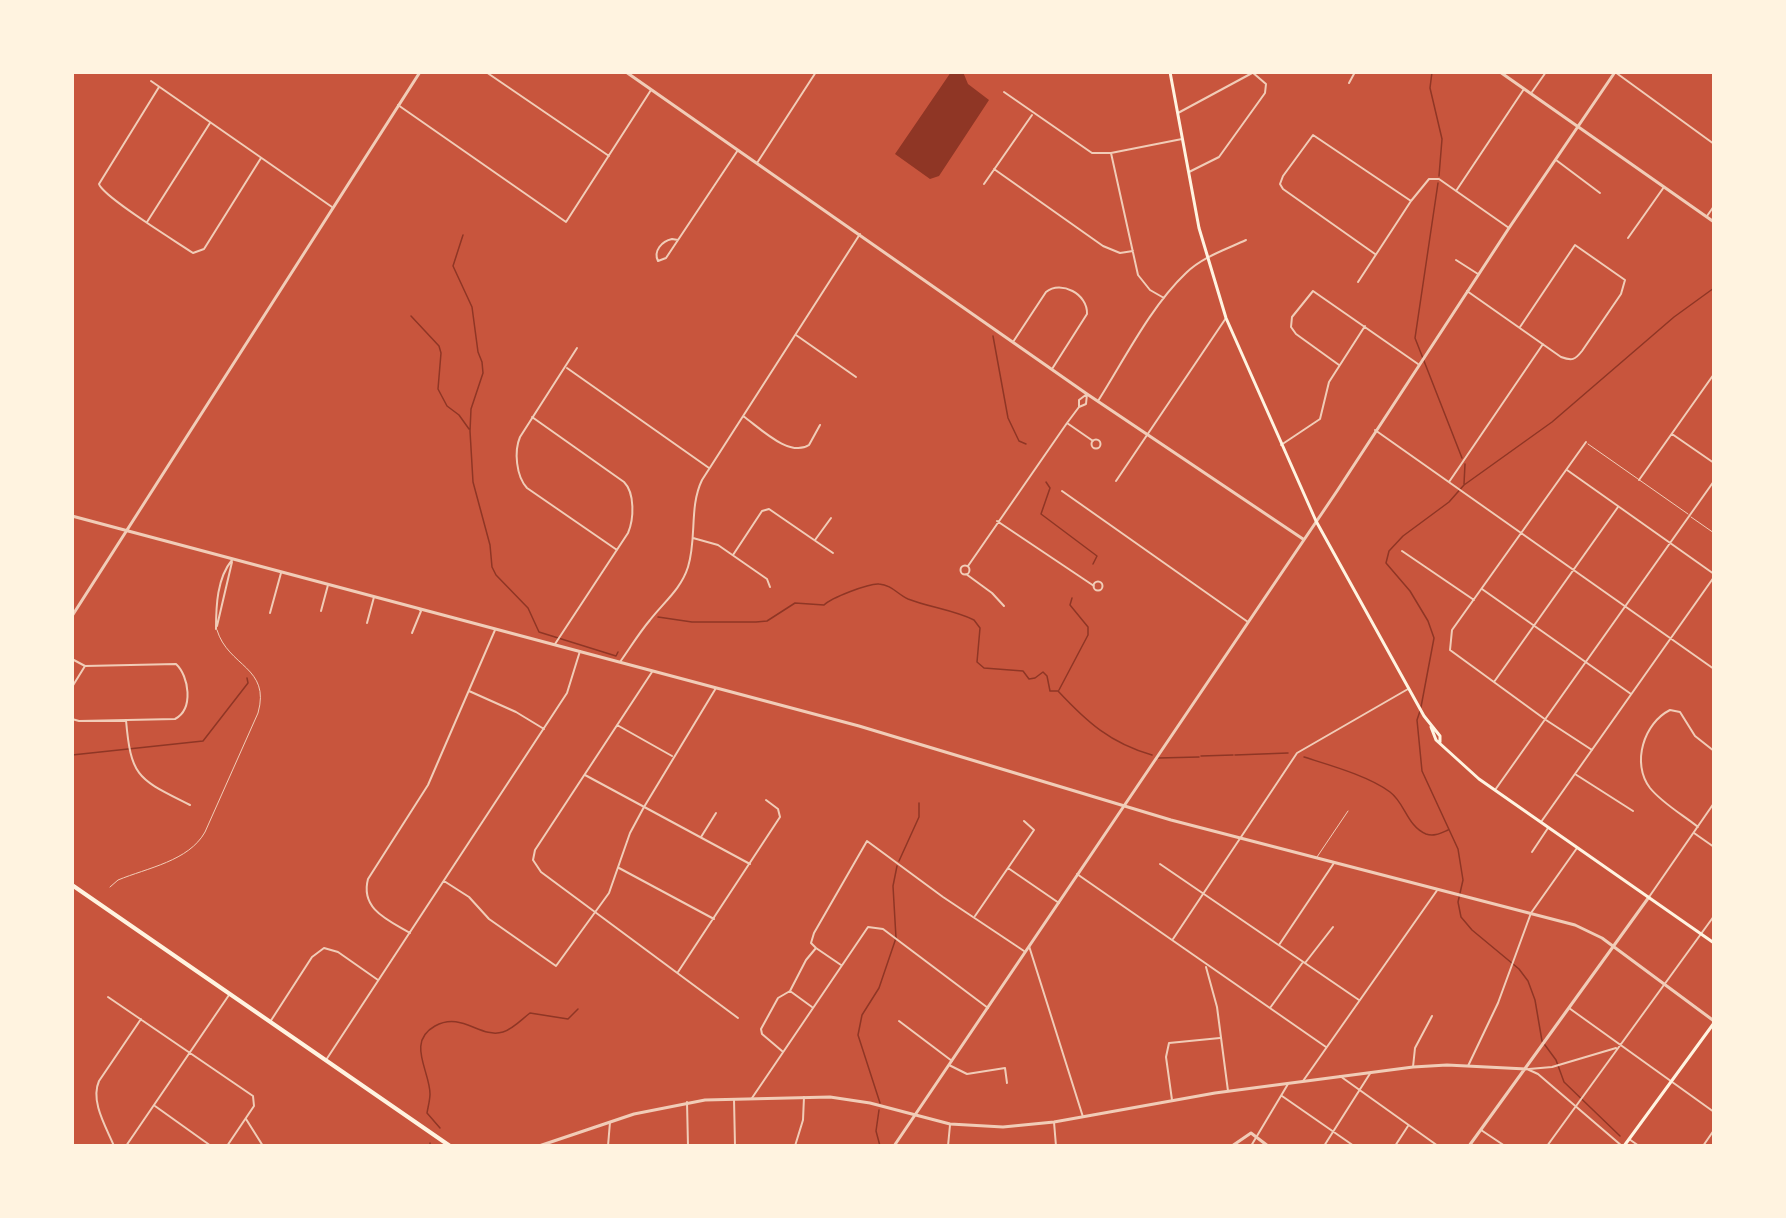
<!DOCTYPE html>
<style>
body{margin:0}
#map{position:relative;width:1786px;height:1218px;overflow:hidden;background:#c8553d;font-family:"IBM Plex Serif",serif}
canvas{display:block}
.frame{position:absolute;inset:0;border:74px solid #fff3e0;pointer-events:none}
</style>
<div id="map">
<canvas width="1786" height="1218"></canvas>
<div class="frame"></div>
</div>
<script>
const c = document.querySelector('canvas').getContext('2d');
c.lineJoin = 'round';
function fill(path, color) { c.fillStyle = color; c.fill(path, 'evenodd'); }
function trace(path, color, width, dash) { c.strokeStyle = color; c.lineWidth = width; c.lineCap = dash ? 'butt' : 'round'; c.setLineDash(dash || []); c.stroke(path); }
const water = new Path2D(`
 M951 72H963L968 84 989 100 939 176 930 179 895 154Z`);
const stream = new Path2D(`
 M1432 72 1430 88 1442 139 1439 176
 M1438 183 1415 338 1462 458
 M463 235 453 266 472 307 478 352 482 362 483 373 471 409 470 431 473 482 490 545 492 567 496 575 528 608 539 632 616 656 618 652
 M411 316 439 346 441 353 438 389 447 406 459 415 469 429
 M993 336 1008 418 1019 441 1026 444
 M1046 482 1050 488 1041 514 1097 556 1093 564
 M1464 484 1465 464
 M658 617 692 622H756L767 621 795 603 824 605C831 598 869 583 879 584 892 585 897 594 908 599 928 607 954 610 974 620L980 628 977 662 984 668 1023 671 1029 679 1035 678 1043 672 1047 676 1050 691H1058C1087 722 1110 743 1152 755
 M1059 690 1088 635V627L1070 605 1072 598
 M1421 707 1434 638 1428 621 1410 591 1386 563 1389 551 1403 536 1449 502 1464 485 1552 422 1674 317 1714 288
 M1420 711 1417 720 1422 771 1458 849 1463 880 1458 902 1461 917 1472 930 1519 969 1528 981 1535 1000 1542 1041 1556 1060 1564 1082 1620 1136
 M72 755 203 741 248 683 247 678
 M1235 755 1288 753
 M1201 756 1233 755
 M1304 757C1329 765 1369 776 1390 792 1405 803 1407 826 1426 834 1434 837 1441 833 1448 830
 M1158 758 1199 757
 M899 861 919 817V803
 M880 1103 858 1035 862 1015 879 988 896 938 893 886 897 866
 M879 1110 876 1131 880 1146
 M440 1128 427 1113C428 1107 430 1100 430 1094 430 1071 406 1042 435 1026 462 1011 480 1039 503 1032 513 1029 522 1019 530 1013L568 1019 578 1009
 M430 1146V1143`);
const service = new Path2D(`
 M1588 444 1688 514
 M1691 517 1714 533
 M1317 857 1348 811
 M110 887 118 880C147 868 189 861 205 832L258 713C271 667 228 667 217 630`);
const minor = new Path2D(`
 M486 72 609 156
 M1615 72 1714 144
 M1713 72 1714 73
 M151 81 332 207
 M1349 83 1355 72
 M159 87 99 184C103 197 177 242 193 253L204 249 261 158
 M1004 92 1092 153H1111L1182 139
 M1532 92 1546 72
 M398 105 566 222 651 90
 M1178 113 1254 72
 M1111 153 1138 275 1150 290 1164 298
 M1556 160 1600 193
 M757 163 816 72
 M994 169 1103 246 1120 253 1133 251
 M1189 172 1219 157 1265 93 1266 84 1252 72
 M984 184 1032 115
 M1456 191 1524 89
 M1707 216 1714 206
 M147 222 210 123
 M1628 238 1664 187
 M672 239 678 240 666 258 658 261C653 251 662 241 672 239Z
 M678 240 738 150
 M1375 254 1283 189 1280 184 1283 176 1313 135 1411 201
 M1456 260 1478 274
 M1358 282 1411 201 1429 179H1439L1509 228
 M1467 291 1561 357C1572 361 1575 360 1582 351L1621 294 1625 280 1575 245 1520 327
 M796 335 856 377
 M1013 342 1046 292C1061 280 1088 294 1087 314L1052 369
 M577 348 520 437C514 451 516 476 527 488L617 550
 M1339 365 1296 334 1291 327 1292 317 1313 291 1418 364
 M567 368 709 468
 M1098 401C1124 360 1151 306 1186 273 1202 257 1227 249 1246 240
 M1079 407V400L1087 394
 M743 416C759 427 789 458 809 445L820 425
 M532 417 624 482C635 493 634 519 628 533L555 644
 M1067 423 1093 441
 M1375 430 1714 669
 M1672 434 1714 463
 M1091.5 444a4.5 4.5 0 1 1 9 0a4.5 4.5 0 1 1-9 0Z
 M1586 442 1452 630 1450 650 1546 720 1592 750
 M1281 445 1320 419 1329 382 1365 326
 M1567 470 1714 574
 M1639 480 1714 374
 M1116 481 1226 318
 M1449 482 1543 344
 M1062 491 1248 622
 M997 521 1094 586
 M693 538 718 545 767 579 770 587
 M815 540 831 518
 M1402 551 1474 600
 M733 555 762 511 769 509 833 553
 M960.5 570a4.5 4.5 0 1 1 9 0a4.5 4.5 0 1 1-9 0Z
 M968 566 1067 423 1079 407 1086 404 1087 394
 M966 574 992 593 1004 606
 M1093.5 586a4.5 4.5 0 1 1 9 0a4.5 4.5 0 1 1-9 0Z
 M1482 589 1631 694
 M321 611 328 585
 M270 613 281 573
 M367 623 374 597
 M217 626 232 562
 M216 629C216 606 217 578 232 560
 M412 633 421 611 418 608
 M72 659 85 666 176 664C189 676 194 709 175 719L79 721 72 719
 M620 662C630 648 639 633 650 620 664 602 681 589 688 567 697 538 689 507 702 480L860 234
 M652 672 535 850 533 860 541 872 738 1018
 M1494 682 1618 507
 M72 687 85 666
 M469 691 516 712 544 729
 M126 720C131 779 139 779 190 805
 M617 725 672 756
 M1575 774 1633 811
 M585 775 750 864
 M1495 790 1714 481
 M1541 822 1714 577
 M1698 827C1683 815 1662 803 1650 788 1631 763 1644 723 1670 710L1680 712 1695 736 1714 751
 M1694 833 1714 847
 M701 837 716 813
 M1532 852 1548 828
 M1160 864 1359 1000
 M619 868 714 919
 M1008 868 1059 903
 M1077 874 1326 1047
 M444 881 469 897 489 919 556 966 609 893 630 833 644 807 716 688
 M1649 897 1714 803
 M975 916 1034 830 1024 821
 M410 933C388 920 360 909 368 879L428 785 495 630
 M1173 939 1297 753 1408 689
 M1279 945 1334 863
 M1029 946 1083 1117
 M816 948 811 943 814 933 867 841 943 897 1024 951
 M816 948 841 965
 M1305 963 1333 927
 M1206 967 1217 1007 1228 1091
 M678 972 780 817 778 809 766 800
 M790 991 812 1007
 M108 997 253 1096 254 1106 227 1146
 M1270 1008 1303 962
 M1569 1008 1714 1112
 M899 1021 952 1061
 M270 1022 312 957 324 948 338 952 378 980
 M782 1051 762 1034 761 1029 778 998 790 991 806 960 816 948
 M326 1060 567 693 580 651
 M949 1065 967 1074 1005 1068 1007 1083
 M1468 1066 1498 1003 1531 913 1577 848
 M1413 1067 1415 1048 1432 1016
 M1527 1069 1538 1074 1622 1146
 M1529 1069 1552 1067 1616 1048
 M1340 1076 1438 1146
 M1303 1081 1438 889
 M1282 1096 1354 1146
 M752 1098 868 927 883 929 988 1008
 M734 1099 735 1146
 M1172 1100 1166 1057 1169 1043 1220 1038
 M687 1102 688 1146
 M155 1106 211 1146
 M246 1119 263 1146
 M1054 1122 1056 1146
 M1481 1130 1505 1146
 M1629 1139 1639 1146
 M114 1146C106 1127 90 1101 99 1081L141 1019
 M126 1146 229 995
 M608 1146 610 1122
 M795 1146 803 1120 804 1097
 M948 1146 950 1125
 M1251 1146 1288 1084
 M1324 1146 1371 1072
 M1395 1146 1408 1126
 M1547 1146 1714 916
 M1703 1146 1714 1130`);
const tertiary = new Path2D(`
 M626 72 1087 394 1303 539
 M1500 72 1714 222
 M72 516 859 726 1171 820 1575 925 1602 938 1714 1021
 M72 616 420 72
 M539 1146 634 1114 705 1100 830 1097 870 1103 950 1124 1003 1127 1054 1122 1215 1093 1413 1067 1447 1065 1526 1069
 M894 1146 1337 491 1509 228 1615 72
 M1232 1146 1251 1133 1268 1146
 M1469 1146 1649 897`);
const secondary = new Path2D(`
 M1170 72 1199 228 1226 318 1316 521 1424 716 1440 736V742
 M1431 727 1436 740 1479 779 1714 943
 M1624 1146 1714 1023`);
const trunk = new Path2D(`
 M72 885 450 1146`);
fill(water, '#8f3625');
trace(stream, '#8f3625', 1.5);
trace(service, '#f1ccb7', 1);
trace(minor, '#f1ccb7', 2);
trace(tertiary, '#f1ccb7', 3);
trace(secondary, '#fff3e0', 3);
trace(trunk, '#fff3e0', 4);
</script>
